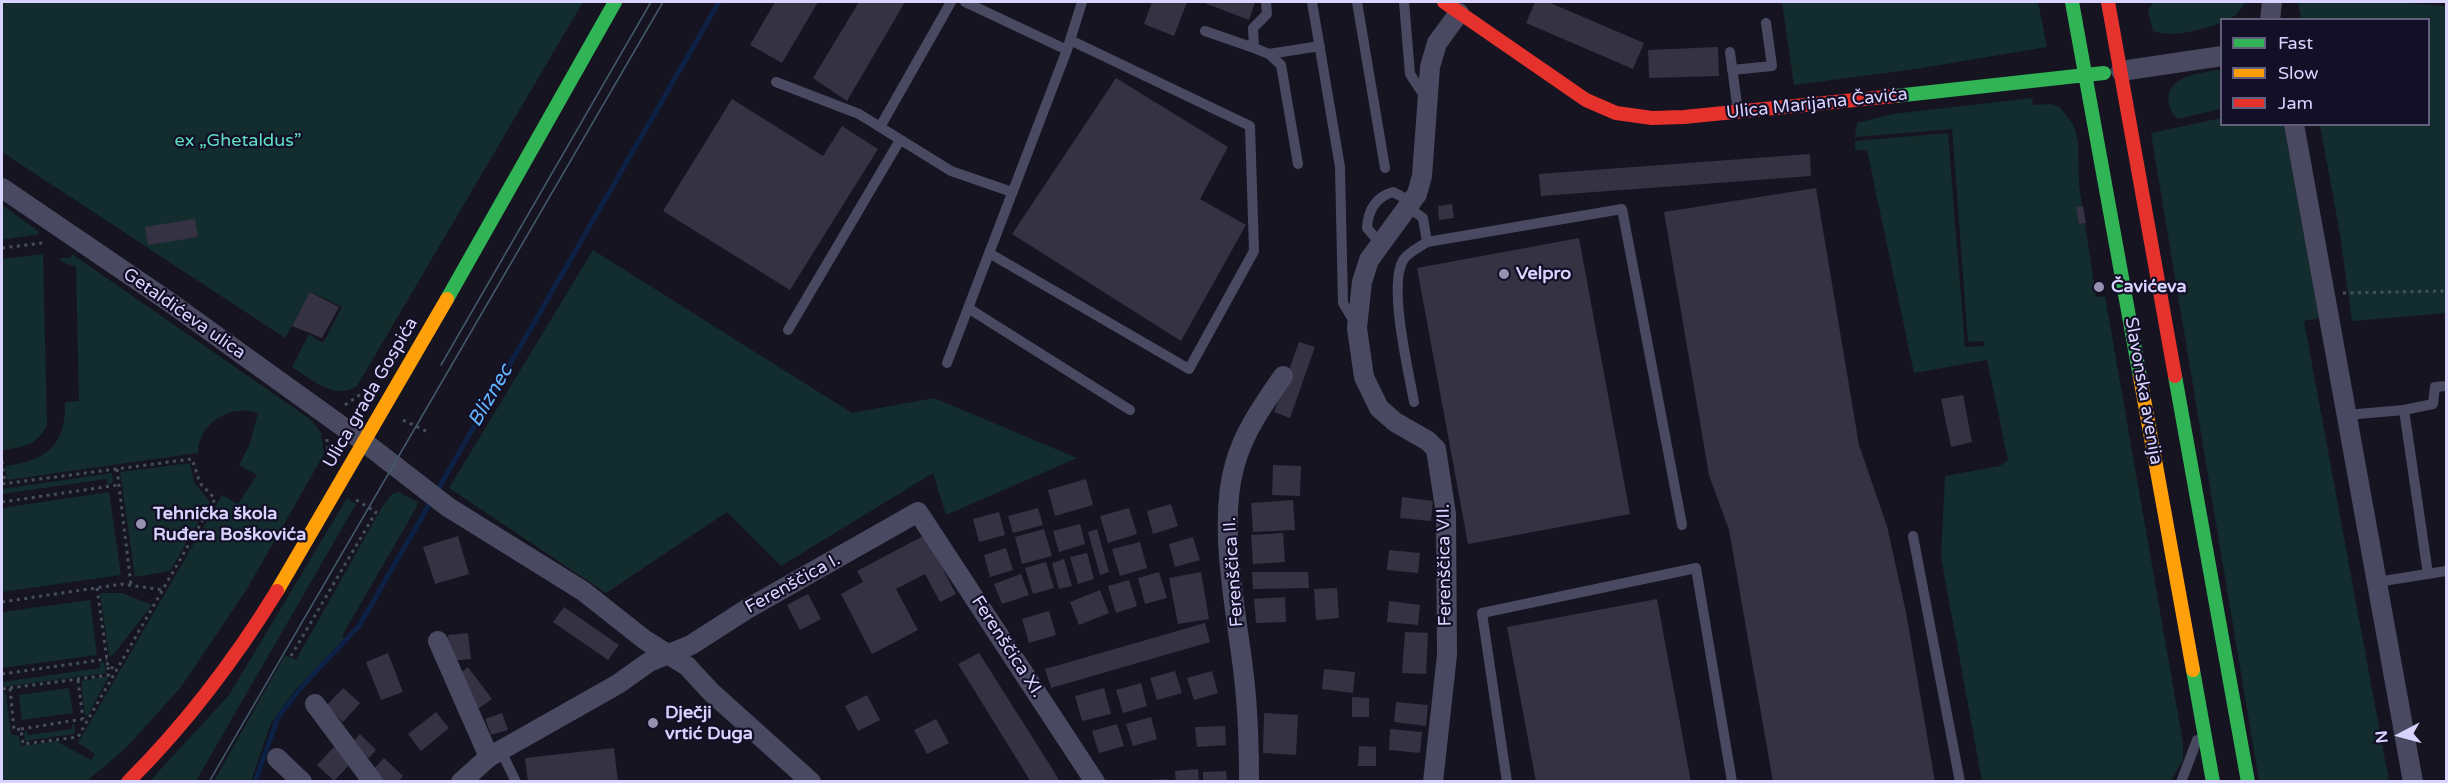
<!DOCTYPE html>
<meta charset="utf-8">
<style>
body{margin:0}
#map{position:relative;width:2448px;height:783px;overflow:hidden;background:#161421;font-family:"Varela Round",sans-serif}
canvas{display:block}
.frame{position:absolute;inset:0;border:3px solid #d9d4ff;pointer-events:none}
.legend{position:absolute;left:2220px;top:18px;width:210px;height:108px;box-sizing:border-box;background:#130f26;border:2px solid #625e7d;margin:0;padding:8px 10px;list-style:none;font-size:18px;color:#d9d4ff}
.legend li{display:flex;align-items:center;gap:12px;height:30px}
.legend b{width:30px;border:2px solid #625e7d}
.north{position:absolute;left:2370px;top:705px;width:60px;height:60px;-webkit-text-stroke:4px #130f26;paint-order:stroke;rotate:264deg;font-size:16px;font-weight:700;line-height:24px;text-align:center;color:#d9d4ff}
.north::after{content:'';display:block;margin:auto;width:21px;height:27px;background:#d9d4ff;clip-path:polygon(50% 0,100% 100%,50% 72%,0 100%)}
</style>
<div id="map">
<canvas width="2448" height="783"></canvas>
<div class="frame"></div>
<ul class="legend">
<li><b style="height:8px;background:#30b455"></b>Fast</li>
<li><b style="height:8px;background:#ff9f0a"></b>Slow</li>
<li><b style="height:8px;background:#e5322d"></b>Jam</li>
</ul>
<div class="north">N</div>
</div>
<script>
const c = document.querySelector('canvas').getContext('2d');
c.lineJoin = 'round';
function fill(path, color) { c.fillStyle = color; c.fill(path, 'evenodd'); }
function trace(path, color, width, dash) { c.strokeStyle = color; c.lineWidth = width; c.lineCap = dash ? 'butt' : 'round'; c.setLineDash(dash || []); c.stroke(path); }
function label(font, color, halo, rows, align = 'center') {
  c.font = font + ' "Varela Round",sans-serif'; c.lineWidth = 4.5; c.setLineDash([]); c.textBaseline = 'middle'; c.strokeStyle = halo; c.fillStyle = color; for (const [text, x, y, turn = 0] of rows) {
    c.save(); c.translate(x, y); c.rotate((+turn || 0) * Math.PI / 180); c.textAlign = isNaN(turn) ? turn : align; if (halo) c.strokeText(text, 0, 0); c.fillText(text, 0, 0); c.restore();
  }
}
const green = new Path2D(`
 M2 2H583L357 386C334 401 311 379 292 367L309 334 323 343 342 307 311 292 285 338 2 152Z
 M1782 2H2038L2047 47 1916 69 1794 85Z
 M2164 2H2246C2239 11 2234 20 2222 20L2221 23C2200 30 2175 38 2153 31L2148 10 2153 3Z
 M2298 2H2396L2446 6V313L2352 321 2340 234 2320 125 2428 124V20L2301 19Z
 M2221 70V109L2178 119 2175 117C2152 79 2195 73 2221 70Z
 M2032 98 2033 105 2051 104 2060 107 2073 124 2078 141 2079 185 2096 297 2105 296 2183 743V759L2171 781H1982L1941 557 1945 476 2000 466 2008 460 1987 360 1914 373 1867 150H1855V141L1948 133 1965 347 1984 346V341L1968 342 1952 129 1855 137 1857 123 1893 114Z
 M2221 118 2222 124 2284 125 2319 318 2304 321 2389 781H2259L2151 133Z
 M2 205 37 230 39 234 2 240Z
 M593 250 852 413 934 398 1077 458 946 515 933 473 781 566 727 512 606 593 449 488Z
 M43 254 47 425C37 446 23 447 2 450V259Z
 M72 254 310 419 321 432 324 454 247 589 181 687 126 748 87 781H2V691L6 694 11 734 19 736 21 746 56 741 91 760 95 754 78 743 222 495 238 504 257 475 239 465 249 446 258 413C231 403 198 423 198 453L7 480 5 466C46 461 66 446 65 402L79 401 76 267 62 262 59 258H71Z
 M190 463 194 482 210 502 170 571 135 577 120 472Z
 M112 473 113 483 108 484 107 479 2 494V489Z
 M109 492 121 575 2 592V508Z
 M398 492 418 502 416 508 342 636 346 639 296 689 271 723 251 781H214L285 655 296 660 382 507 392 494Z
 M347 498 356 504 196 781 149 782 229 695Z
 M100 593H122L152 605 113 655 109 656Z
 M90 600 97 655 2 668V612Z
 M104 662 106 673 2 687V682L100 668V663Z
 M109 676 88 715 85 716 81 681Z
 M69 688 73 713 22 720 19 695Z
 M72 724H74L75 734 25 741 24 733 27 730 28 735 72 729Z`);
const stream = new Path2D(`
 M255 782 278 717 305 683 359 626 719 2`);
const building = new Path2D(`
 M775 2H818L782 63 750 45Z
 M859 2H905L847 101 813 78Z
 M1152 2H1187L1174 36 1144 24Z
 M1202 2H1255L1249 20Z
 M1535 2H1548L1644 43 1633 69 1526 23Z
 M1718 47 1719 76 1649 78 1648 50Z
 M1116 78 1228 147 1200 199 1246 225 1181 341 1012 234Z
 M732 99 823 156 842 126 878 149 790 290 663 211Z
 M1810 154 1811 176 1541 196 1539 174Z
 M1816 188 1859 445 1887 526 1906 612 1935 782H1773L1729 530 1709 475 1664 212Z
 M1452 204 1454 218 1439 220 1438 206Z
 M2083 206 2086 223 2079 224 2076 207Z
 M195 219 198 237 148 245 145 227Z
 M1579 238 1630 514 1468 544 1417 268Z
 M310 292 339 307 322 338 292 326Z
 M1299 342 1315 347 1290 418 1274 412Z
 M1963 395 1972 442 1951 447 1941 399Z
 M1273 465 1301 466 1300 496 1272 495Z
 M1086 479 1093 505 1055 516 1048 490Z
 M1402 497 1433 501 1431 521 1400 518Z
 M1293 500 1295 530 1253 532 1251 503Z
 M1171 504 1178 526 1153 534 1147 511Z
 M1038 508 1043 525 1013 533 1008 516Z
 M1129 508 1137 534 1108 543 1100 516Z
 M999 512 1005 535 979 542 973 519Z
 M1080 524 1085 544 1059 552 1053 531Z
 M1044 529 1052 556 1022 564 1015 537Z
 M1097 529 1109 572 1100 575 1088 532Z
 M1283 533 1285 562 1253 564 1251 535Z
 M925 535 956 594 940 602 925 574 896 589 918 630 872 654 841 594 863 582 857 571Z
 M458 536 469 574 435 584 423 547Z
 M1193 537 1200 560 1175 567 1169 544Z
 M1140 542 1147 568 1120 576 1112 549Z
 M1006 548 1013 570 990 577 984 555Z
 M1389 550 1420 553 1418 573 1387 570Z
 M1087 553 1094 579 1078 584 1070 557Z
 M1064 559 1072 586 1059 589 1052 563Z
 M1046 562 1054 588 1033 594 1025 568Z
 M1159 572 1167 598 1145 604 1138 578Z
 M1201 572 1209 619 1178 624 1169 578Z
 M1252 572H1308L1309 588 1253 589Z
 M1021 574 1029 595 1002 604 994 584Z
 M1129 580 1137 606 1116 613 1108 586Z
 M1337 588 1339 618 1316 620 1314 589Z
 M1100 590 1109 613 1079 625 1070 602Z
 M808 594 821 619 800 630 787 605Z
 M1285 597 1286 622 1256 623 1254 599Z
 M1657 599 1691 782H1536L1507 627Z
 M1389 601 1420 605 1418 625 1387 622Z
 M564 607 619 645 608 660 553 622Z
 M1049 611 1056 635 1029 643 1022 619Z
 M1205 623 1210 642 1051 688 1045 669Z
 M1405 632 1428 633 1426 674 1402 673Z
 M468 633 471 659 451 661 448 635Z
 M388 653 403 692 381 700 366 662Z
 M979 653 1055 773 1060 782H1031L958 664Z
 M468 667 492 699 478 709 455 677Z
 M1324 669 1355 672 1353 693 1322 689Z
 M1175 671 1182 693 1157 700 1150 678Z
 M1212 671 1218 693 1194 700 1187 678Z
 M1141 683 1147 706 1123 713 1116 690Z
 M343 688 360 703 343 722 326 706Z
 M1104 688 1111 714 1082 721 1075 696Z
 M867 695 880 720 858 731 845 706Z
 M1352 697 1369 698V717H1352Z
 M1396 702 1428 705 1426 726 1394 722Z
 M436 712 449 728 421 751 408 734Z
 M502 713 508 730 491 735 485 719Z
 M1264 713 1298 715 1296 755 1263 753Z
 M1151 717 1157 739 1133 746 1126 724Z
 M936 719 949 743 927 754 914 730Z
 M1117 724 1124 746 1099 753 1092 731Z
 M1225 726 1226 745 1197 747 1195 727Z
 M1390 729 1422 732 1420 753 1389 750Z
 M360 734 376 750 369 758 352 743Z
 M1359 746 1376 747V766H1358Z
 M334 747 351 763 334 781 317 765Z
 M614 748 618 782H528L525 758Z
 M384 758 403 776 398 782H382L371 772Z
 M1198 769 1199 782H1176L1175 771Z
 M1226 771 1227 782H1203V772Z
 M1167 779V782H1150V780Z`);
const path = new Path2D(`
 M2 248 42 243
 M2343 293 2446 291
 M345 405 364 392
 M403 420 428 432
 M327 439 328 456
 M2 461 5 484
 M117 469 131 585
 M2 484 192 459 200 483 215 499 78 737 23 744 21 729 14 730 10 688 2 689
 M2 502 118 485
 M97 588 108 667 118 669
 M2 602 122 584 163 590
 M291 656 376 512 356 500
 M2 674 107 659
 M78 680 83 719
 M10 688 109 675 108 667
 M21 729 83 719 87 721`);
const lane = new Path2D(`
 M965 2 1067 50
 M1266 2 1267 14 1253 28 1254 48 1269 54 1320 46
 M1312 2 1340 167 1343 303 1356 325
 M1357 2 1385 168
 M1404 2 1410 74 1425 97
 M1205 31 1254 48
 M1730 52 1738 112
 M1269 54 1281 65 1298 164
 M1732 70 1772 66 1766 23
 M776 82 859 114 951 171 1012 192
 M880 127 951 2
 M1409 208 1423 218 1427 242 1622 209 1682 525
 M1380 243 1367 228C1368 210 1376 197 1393 192L1412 202
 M989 253 1189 369 1254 251 1250 126 1070 40
 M968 308 1130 410
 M788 330 900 140
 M947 363 1067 50 1082 2
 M1414 402C1409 373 1387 282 1404 259 1409 252 1420 247 1427 242
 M2404 410 2433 404 2435 387 2446 386
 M2346 415 2404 410 2428 574
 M1913 536 1960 782
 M2377 582 2446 571
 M501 751 516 782
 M1507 782 1482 613 1696 568 1732 782
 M2181 782 2197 740`);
const street = new Path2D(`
 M2270 20 2272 2
 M2121 71 2222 56
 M2294 124 2413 782
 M2 188 168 301 364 442 448 507 583 591 645 640 687 666 711 692 811 782
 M438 641 489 757
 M315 704 373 782
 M277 758 302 782
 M461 782 489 757 618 684 649 662 691 645 747 609 918 512 1095 782
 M1249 782C1249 747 1248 711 1244 677 1237 614 1217 525 1235 464 1244 431 1264 404 1283 376
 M1433 782 1447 655 1446 514 1436 449 1428 441 1395 422 1379 408 1364 377 1357 328 1362 282 1369 260 1417 194 1422 176 1430 67 1437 43 1459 13`);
const fast = new Path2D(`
 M2072 2 2140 377
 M1895 96 2104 73
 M447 299 615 2
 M2175 376 2248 782
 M2193 670 2213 782`);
const slow = new Path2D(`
 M2140 377 2193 670
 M277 591 447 299`);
const jam = new Path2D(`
 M1444 2 1586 100 1616 113 1652 118 1684 117 1895 96
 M2108 2 2175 376
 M128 782C186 724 234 661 277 591`);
const tram = new Path2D(`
 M441 365 651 2
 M209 782 663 2`);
const markers = [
 [1504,274,6,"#9591b1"],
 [2099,287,6,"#9591b1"],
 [141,524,6,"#9591b1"],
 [653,723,6,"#9591b1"]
];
const streetNames = [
 ["Ulica Marijana Čavića",1817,104,-6],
 ["Getaldićeva ulica",184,314,35],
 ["Slavonska avenija",2143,391,80],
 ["Ulica grada Gospića",371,393,-60],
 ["Ferenščica VII.",1445,565,-91],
 ["Ferenščica II.",1234,572,-94],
 ["Ferenščica I.",793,584,-29],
 ["Ferenščica XI.",1007,647,57]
];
const parkNames = [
 ["ex „Ghetaldus”",238,141]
];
const poiNames = [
 ["Velpro",1516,274],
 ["Čavićeva",2111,287],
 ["Tehnička škola",153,514],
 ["Ruđera Boškovića",153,535],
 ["Dječji",665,713],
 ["vrtić Duga",665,734]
];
const waterNames = [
 ["Bliznec",491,396,-60]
];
fill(green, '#132c2d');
trace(stream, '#0d2144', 5);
fill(building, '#343243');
trace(path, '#44505f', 3, [3, 4.5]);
trace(lane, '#4a4962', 10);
trace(street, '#4a4962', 20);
trace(fast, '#30b455', 14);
trace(slow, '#ff9f0a', 14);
trace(jam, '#e5322d', 14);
trace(tram, '#43596b', 1.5);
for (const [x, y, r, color] of markers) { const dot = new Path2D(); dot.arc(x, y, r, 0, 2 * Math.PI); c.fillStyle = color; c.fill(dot); trace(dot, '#130f26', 2); }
label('18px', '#d9d4ff', '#130f26', streetNames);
label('18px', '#5fe0c0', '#130f26', parkNames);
label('bold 18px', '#d9d4ff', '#130f26', poiNames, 'left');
label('italic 20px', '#62b6ff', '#130f26', waterNames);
</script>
